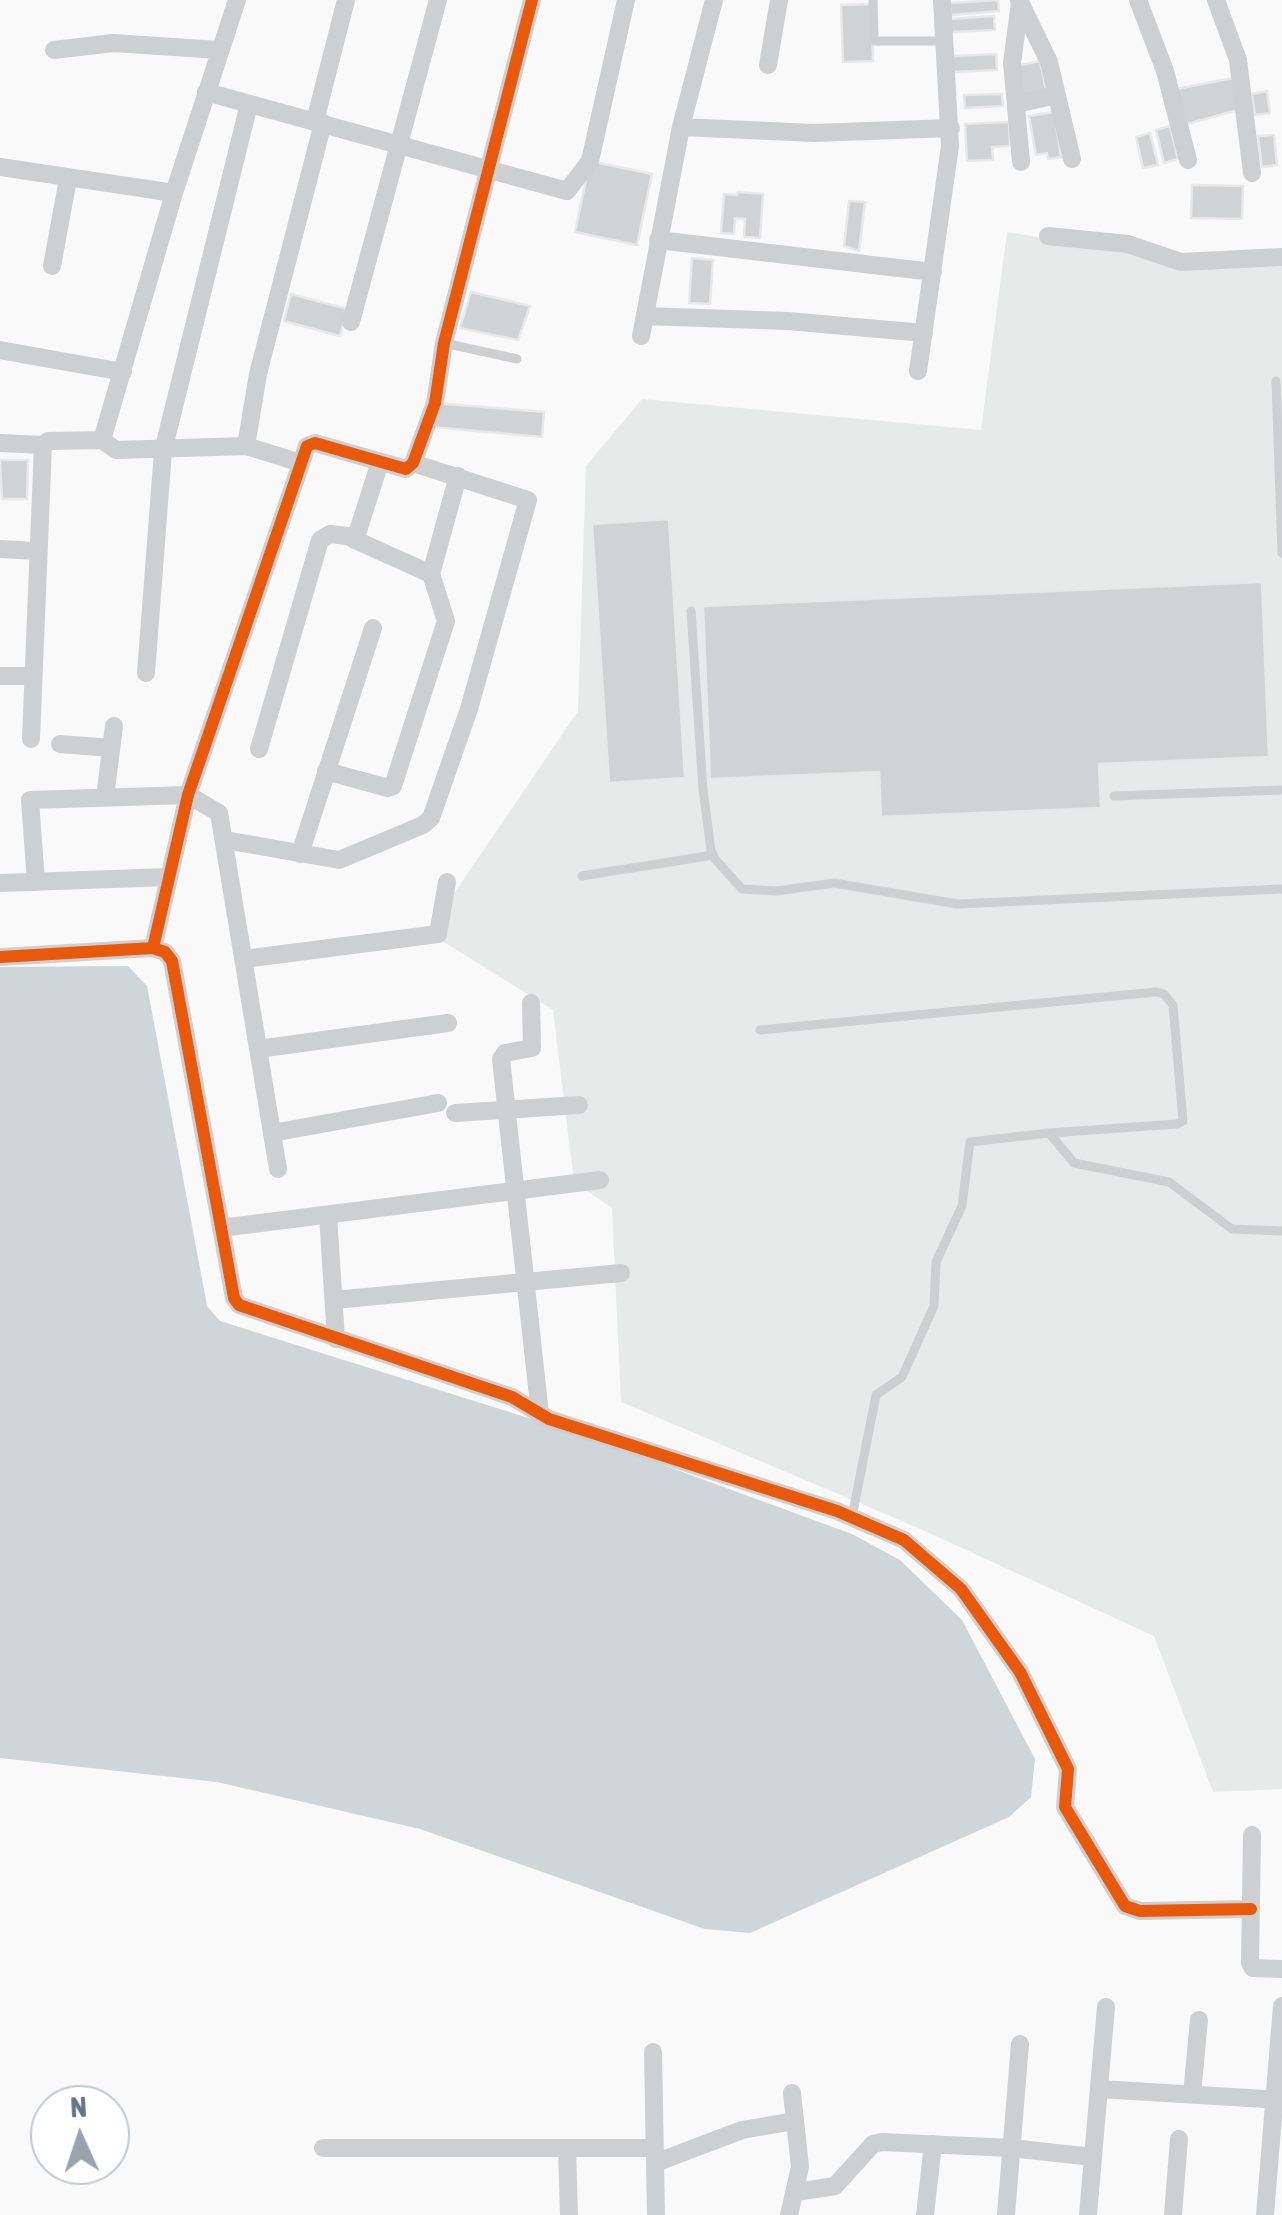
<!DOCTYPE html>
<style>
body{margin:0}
#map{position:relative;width:1282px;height:2215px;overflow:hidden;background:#f9f9f9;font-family:"Asap Condensed",sans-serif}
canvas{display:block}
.north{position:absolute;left:30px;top:2085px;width:100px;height:100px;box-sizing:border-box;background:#fff;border:2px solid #c1c8cd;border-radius:50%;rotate:357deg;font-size:28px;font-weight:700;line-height:40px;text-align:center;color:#657683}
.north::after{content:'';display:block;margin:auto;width:35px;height:45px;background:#99a4ac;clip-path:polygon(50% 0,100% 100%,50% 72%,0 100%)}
</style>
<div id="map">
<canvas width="1282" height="2215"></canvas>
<div class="north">N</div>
</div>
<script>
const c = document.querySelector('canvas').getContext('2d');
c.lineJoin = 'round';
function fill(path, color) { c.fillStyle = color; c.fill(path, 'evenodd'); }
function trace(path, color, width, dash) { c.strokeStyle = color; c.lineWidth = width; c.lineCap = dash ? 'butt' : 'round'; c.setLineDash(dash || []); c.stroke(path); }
const built = new Path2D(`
 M1007 232 1212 265 1282 258V1789L1213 1792 1154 1636 916 1527 621 1402 612 1208 574 1182 553 1010 428 932 578 711 586 466 642 399 981 430Z`);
const water = new Path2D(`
 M128 966 147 986 207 1306 220 1321 576 1433 852 1534 900 1560 962 1620 1035 1759 1031 1797 1009 1817 750 1933 705 1929 420 1829 217 1782 0 1758V967Z`);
const building = new Path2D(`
 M998 0 999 11 951 15 950 3Z
 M871 4 873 61 843 62 841 5Z
 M994 16 995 30 951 32 950 19Z
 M996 54 997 70 953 72 952 56Z
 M1040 61 1047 95 1023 100 1016 66Z
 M1233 78 1238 110 1187 124 1176 89Z
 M1267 91 1270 113 1255 115 1252 94Z
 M1002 94 1003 106 965 108 964 95Z
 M1054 112 1061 157 1048 159 1047 153 1036 155 1029 116Z
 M1009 122 1010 146 992 147 993 160 967 161 965 124Z
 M1170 126 1178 159 1164 163 1156 130Z
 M1150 133 1158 165 1143 168 1136 137Z
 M1274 135 1277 165 1262 167 1258 136Z
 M590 161 652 174 637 245 575 232Z
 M1192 185 1243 186 1242 219 1191 218Z
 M738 192 763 194 760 238 744 237 745 219 735 218 734 234 721 233 724 194 737 195Z
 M849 201 865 202 859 251 844 246Z
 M692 258 713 260 710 304 689 303Z
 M471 292 530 306 518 340 460 328Z
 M291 294 347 309 340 336 284 321Z
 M435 403 544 412 542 437 433 427Z
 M0 460H28L27 499H2Z
 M669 519 685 778 609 783 592 524Z
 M1262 582 1269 757 1099 764 1101 808 881 817 879 772 710 779 703 606Z`);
const service = new Path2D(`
 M873 0 874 41H944
 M444 343 517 359
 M1276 381 1282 553
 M691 611 703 790 711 850 715 859 742 889 777 891 834 883 958 904 1282 889
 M1114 796 1282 790
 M582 876 713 855
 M760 1030 1156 992 1164 994 1173 1005 1183 1121 1177 1124 1049 1133
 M852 1517 876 1395 902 1377 934 1306 936 1262 962 1206 970 1142 1049 1133 1074 1163 1169 1182 1232 1229 1282 1231`);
const minor = new Path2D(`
 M237 0 174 193 102 440 116 450 246 446 301 463
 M1019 0 1049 62 1072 159
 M1138 0 1165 71 1188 160
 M1216 0 1238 60 1252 173
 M1020 3 1012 63 1021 162
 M54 50 113 43 219 50
 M768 65 779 0
 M206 92 567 191 590 161 626 0
 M1016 104 1057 95
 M315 121 346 0
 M681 127 814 133 951 128
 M0 167 174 193
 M1048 236 1128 244 1181 262 1282 257
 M658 240 933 272
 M52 266 68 179
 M645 316 788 321 924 333
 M351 322 438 0
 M641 336 681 127 714 0
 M0 350 123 372
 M918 371 950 146 942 0
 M0 443 43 445
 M246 446 258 374 323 123
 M353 539 431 574
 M0 549 37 551
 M146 673 163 451 249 104
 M0 676H33
 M31 739 43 445 48 441 102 440
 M60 744 111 748
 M259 749 320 540 330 534 356 537 380 462
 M326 771 388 788 393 786 446 621 431 574 458 476
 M105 797 114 726
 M225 840 339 860 423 825 431 818 469 709 528 500 413 463
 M300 854 373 628
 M36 882 30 800 188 795 219 813 278 1169
 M0 883 169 877
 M153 948 188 795 307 446 315 443 406 469 413 463 435 403 444 343 532 0
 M0 957 153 948 165 952 172 961 234 1298 239 1305 512 1397 549 1419 837 1511 904 1540 961 1589 1020 1672 1068 1769 1065 1807 1125 1906 1140 1911 1251 1909
 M244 959 438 934 447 882
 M531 1003 532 1048 505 1053 501 1059 540 1414
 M258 1049 448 1023
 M455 1113 579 1105
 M272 1133 438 1103
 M328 1215 336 1339
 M221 1228 600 1180
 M334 1300 621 1273
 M1252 1835 1250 1963 1253 1968 1282 1969
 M653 2052 656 2215
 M1099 2089 1282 2100
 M1192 2094 1199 2020
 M323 2148H654
 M567 2148 569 2215
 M655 2163 742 2130 795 2121
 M796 2192 835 2186 873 2144 882 2142 1011 2148 1093 2157
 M789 2215 800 2167 792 2093
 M925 2215 933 2144
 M1006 2215 1020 2044
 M1088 2215 1106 2007
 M1173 2215 1179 2139
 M1265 2215 1282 2006`);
const cycleway = new Path2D(`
 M153 948 188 795 307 446 315 443 406 469 413 463 435 403 444 343 532 0
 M0 957 153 948 165 952 172 961 234 1298 239 1305 512 1397 549 1419 837 1511 904 1540 961 1589 1020 1672 1068 1769 1065 1807 1125 1906 1140 1911 1251 1909`);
fill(built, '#e8e9e9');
fill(water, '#ced6d9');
fill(building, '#d0d2d3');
trace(building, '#e8e8e8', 2.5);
trace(service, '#cecfd0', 9);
trace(minor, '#cecfd0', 18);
trace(cycleway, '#e8590c', 12);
</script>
